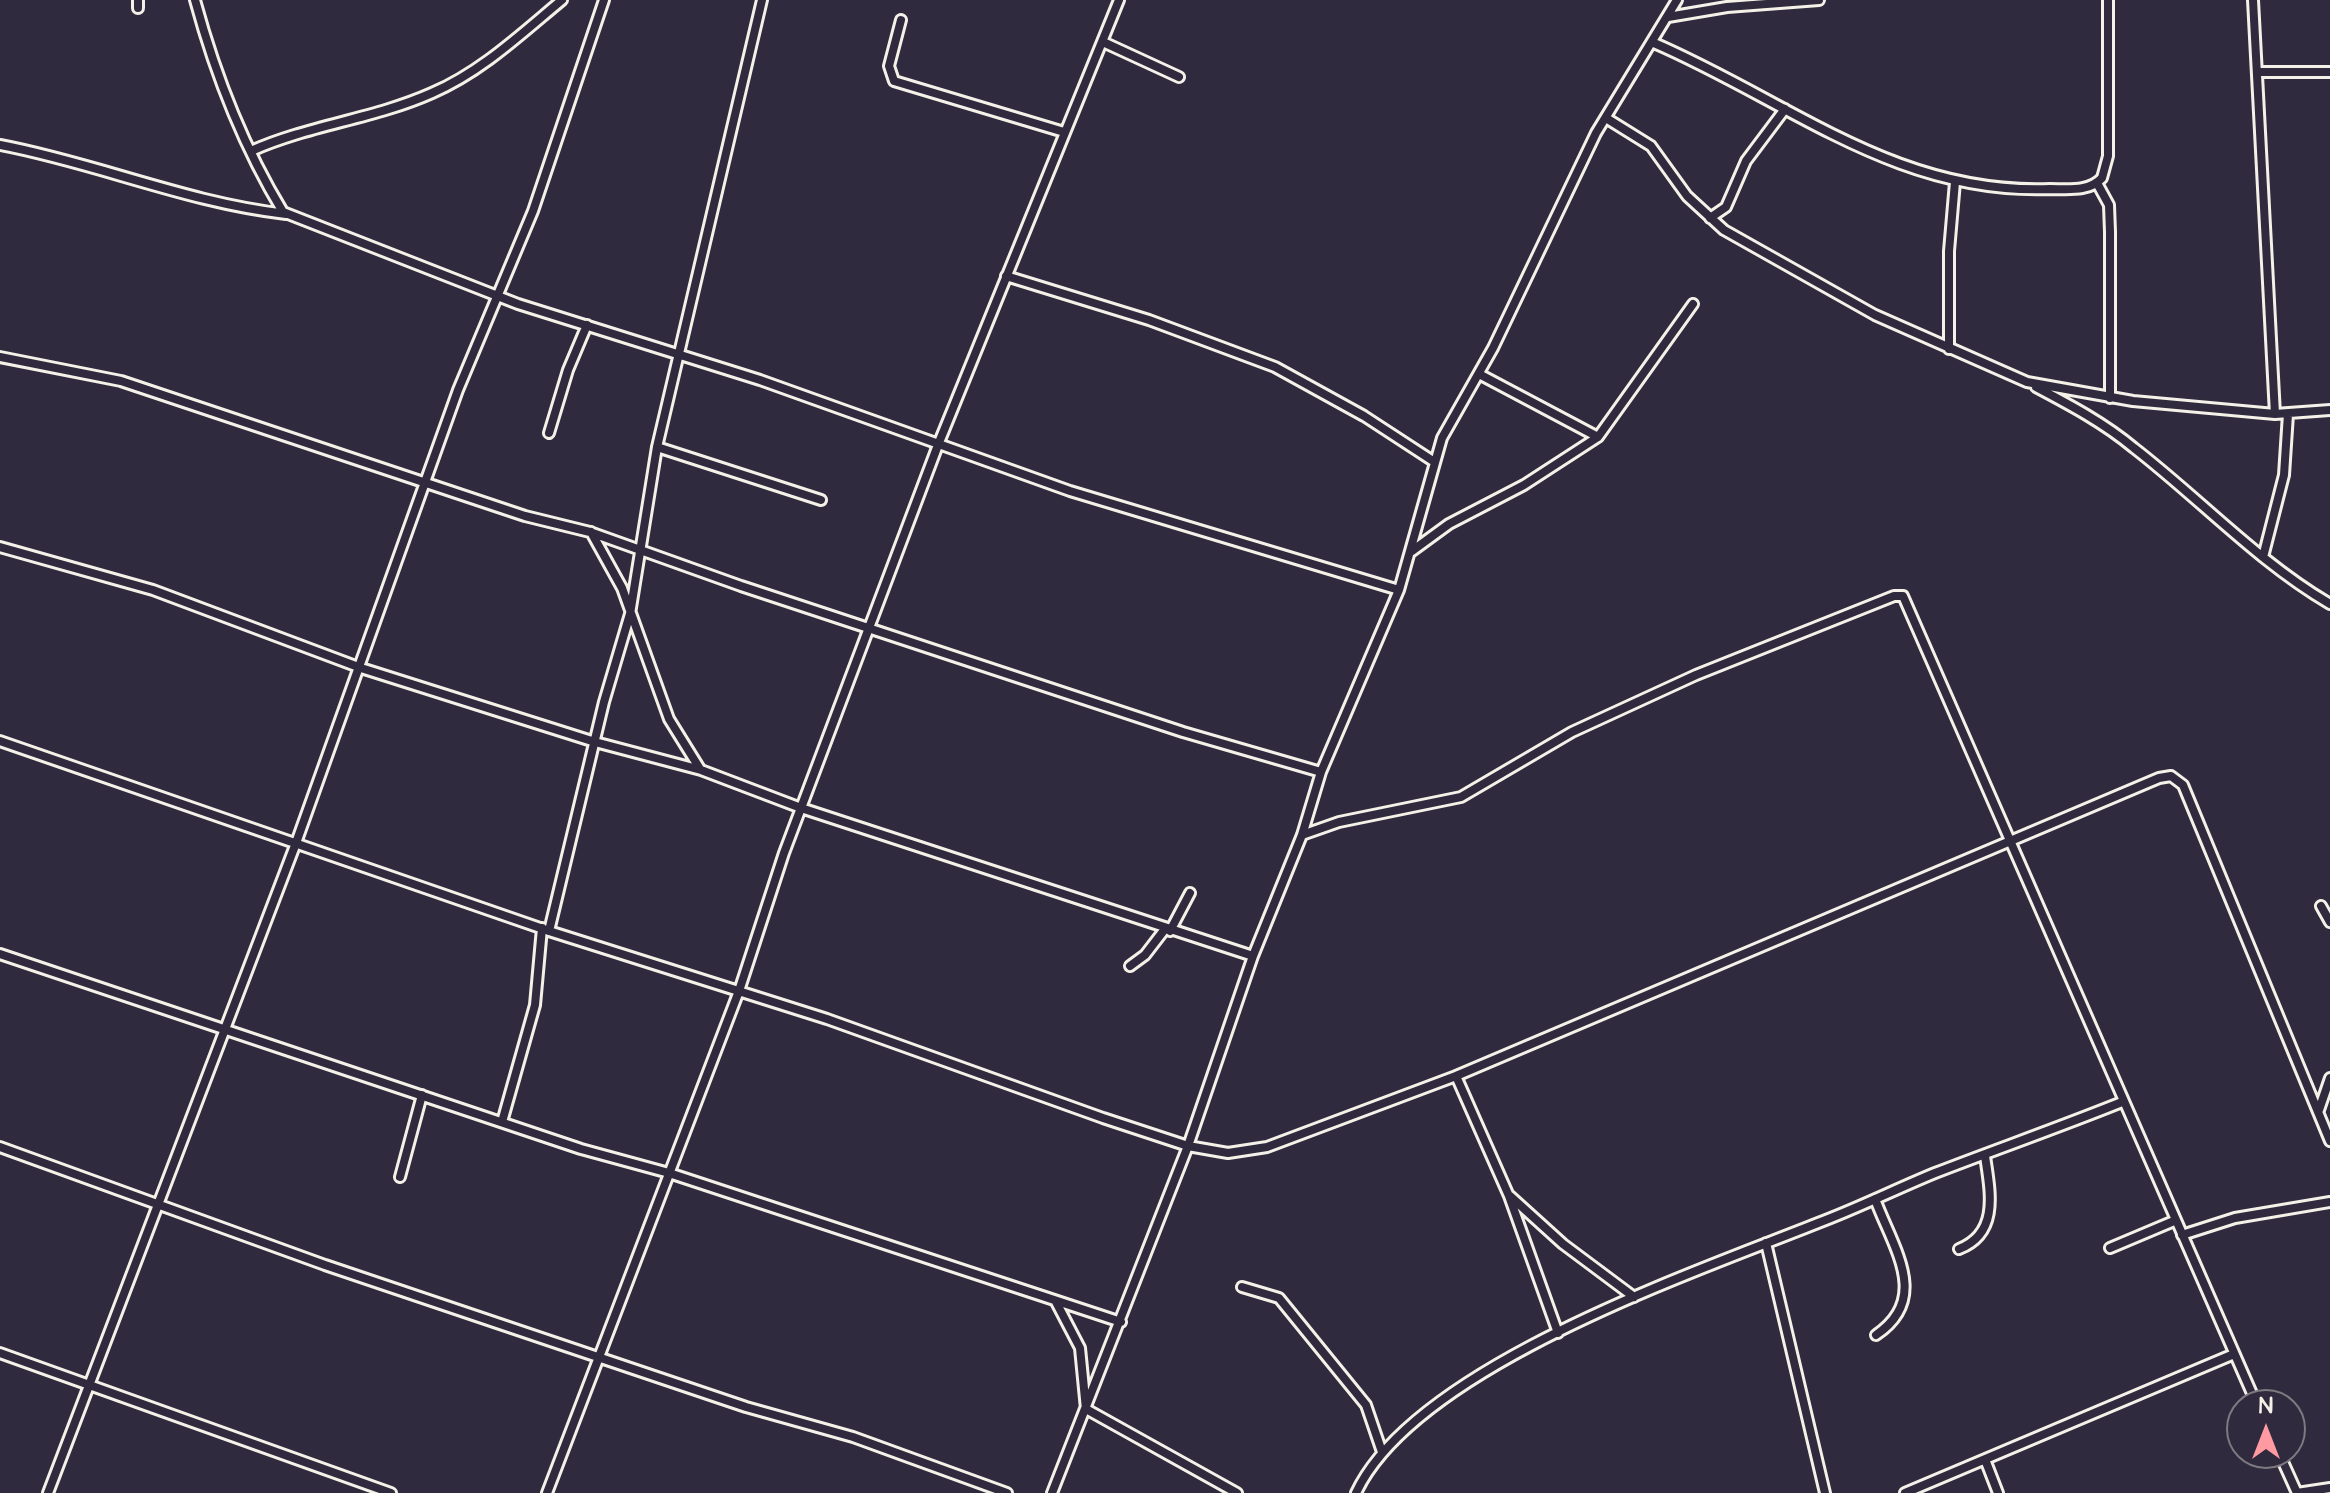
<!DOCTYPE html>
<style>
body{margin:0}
#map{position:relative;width:2330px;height:1493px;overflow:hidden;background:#2f2a3d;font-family:"Architects Daughter",sans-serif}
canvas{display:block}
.north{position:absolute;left:2226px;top:1389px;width:80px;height:80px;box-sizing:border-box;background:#2f2a3d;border:2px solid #7e7a81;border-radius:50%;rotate:0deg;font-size:22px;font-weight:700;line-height:32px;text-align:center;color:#f4f1e8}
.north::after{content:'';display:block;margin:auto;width:28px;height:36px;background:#ff9aa2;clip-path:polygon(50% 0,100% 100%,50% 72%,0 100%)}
</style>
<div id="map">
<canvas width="2330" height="1493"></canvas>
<div class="north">N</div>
</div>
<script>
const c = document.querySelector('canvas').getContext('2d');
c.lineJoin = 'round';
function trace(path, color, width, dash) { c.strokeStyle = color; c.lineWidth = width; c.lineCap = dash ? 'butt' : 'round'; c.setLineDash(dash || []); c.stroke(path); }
const minor = new Path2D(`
 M138 0V8
 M195 0C215 74 243 146 283 212L518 304 760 380 1070 491 1399 590
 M2253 0 2275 414
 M1668 17 1727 7 1819 0
 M901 20 889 66 894 81 1064 132
 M1103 42 1179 77
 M1654 43C1789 101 1895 195 2050 189 2069 189 2089 192 2102 178L2108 156V0
 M2257 72H2330
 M1606 118 1651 146 1687 196 1724 230 1875 315 2027 382 2133 401 2275 414 2330 410
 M0 145C96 163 188 203 286 214
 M251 151C309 125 374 119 432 93 481 72 521 34 562 0
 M2097 183 2109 205 2110 232V398
 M1710 218 1726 207 1746 161 1785 109
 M1006 276 1149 320 1275 367 1364 416 1433 461
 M1949 349V251L1955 182
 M0 357 121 381 525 516 590 532 741 586 1183 732 1321 772
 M1479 374 1598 437
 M2036 387C2070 405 2104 423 2134 448 2200 499 2258 562 2330 604
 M549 433 568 370 587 325
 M657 447 821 500
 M591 532 622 588 669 719 700 769
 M0 547 153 590 361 668 595 742 701 770 801 808 1253 956
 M1412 551 1449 524 1524 485 1598 437 1693 304
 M2263 557 2284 475 2288 414
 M0 741 549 931 827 1019 1103 1118 1188 1146 1228 1153 1267 1147 1456 1076 2159 778 2171 776 2183 785 2330 1141
 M1302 835 1339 822 1461 797 1572 732 1696 675 1894 596H1903L2257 1405
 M2321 906 2330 922
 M549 931 604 702 630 614 657 447 762 0
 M1170 931 1190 893
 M0 954 581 1149 669 1173 1121 1322
 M1130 966 1145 955 1165 929
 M1456 1076 1509 1196 1558 1333
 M2319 1110 2330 1078
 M502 1122 535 1005 542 928
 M0 1147 325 1265 746 1407 853 1437 1007 1493
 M400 1177 422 1095
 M1510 1196 1563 1244 1634 1297
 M1875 1199C1893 1248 1931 1298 1876 1335
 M2182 1235 2235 1218 2330 1202
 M1766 1243 1825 1493
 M2110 1248 2174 1221
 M1959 1249C2000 1233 1990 1191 1985 1156
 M1242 1287 1279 1298 1366 1405 1382 1452
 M1056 1302 1080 1348 1086 1409 1237 1493
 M0 1353 391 1493
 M2279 1453 2297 1493
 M1986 1462 1998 1493
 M48 1493 296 843 458 390 533 211 604 0
 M547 1493 739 991 784 853 938 445 1119 0
 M1052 1493 1188 1146 1253 956 1302 835 1321 772 1399 590 1442 438 1493 348 1596 133 1677 0
 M1356 1493C1414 1368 1693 1273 1818 1223 1858 1208 1896 1189 1935 1173 1997 1149 2060 1127 2122 1102
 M1905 1493 2234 1354
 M2297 1493 2330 1488`);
trace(minor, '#f4f1e8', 14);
trace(minor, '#2f2a3d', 8);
</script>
